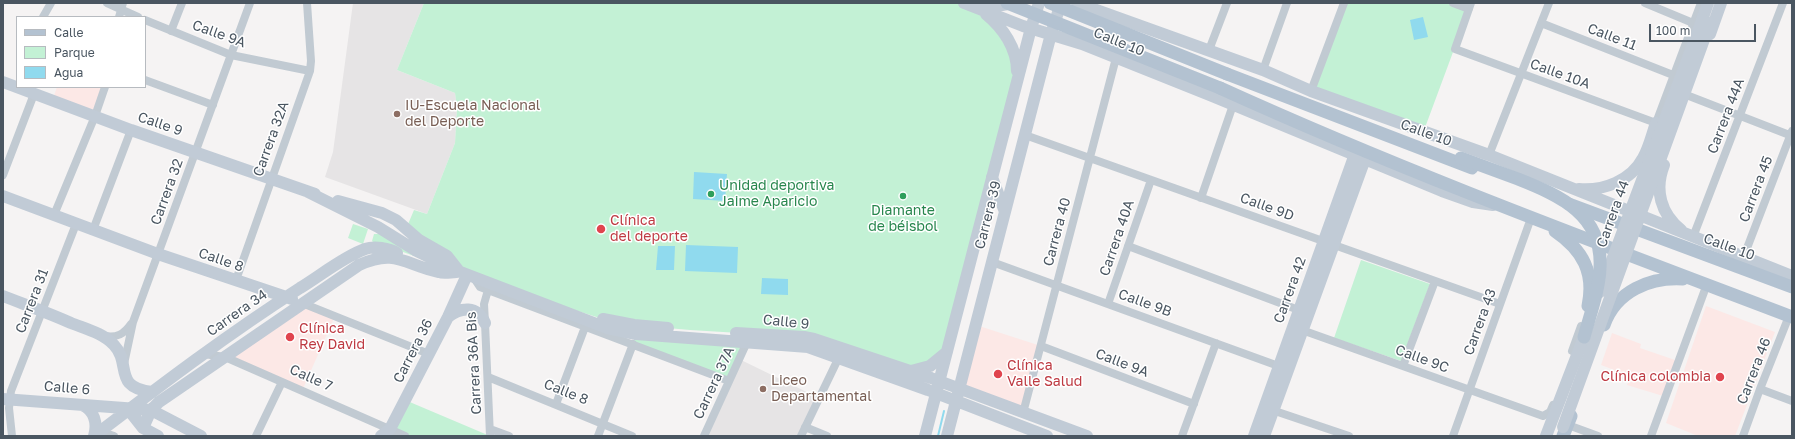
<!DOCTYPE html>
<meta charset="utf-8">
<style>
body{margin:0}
#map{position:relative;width:1795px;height:439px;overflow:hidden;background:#f5f3f3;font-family:"Golos Text",sans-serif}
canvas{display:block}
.frame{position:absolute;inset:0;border:4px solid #4a5661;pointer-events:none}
.legend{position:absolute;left:16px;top:16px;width:130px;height:72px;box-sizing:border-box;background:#fff;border:1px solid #b7bbc0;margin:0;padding:5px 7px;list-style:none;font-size:12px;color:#4a5661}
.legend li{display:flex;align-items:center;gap:8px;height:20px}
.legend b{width:20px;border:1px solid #b7bbc0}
.scale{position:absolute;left:1649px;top:24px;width:107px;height:18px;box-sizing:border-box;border:2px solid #4a5661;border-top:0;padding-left:5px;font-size:12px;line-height:14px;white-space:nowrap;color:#4a5661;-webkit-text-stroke:3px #fff;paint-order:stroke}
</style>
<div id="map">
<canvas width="1795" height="439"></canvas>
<div class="frame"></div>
<ul class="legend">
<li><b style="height:5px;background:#b3c2d1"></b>Calle</li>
<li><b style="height:11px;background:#c3f1d5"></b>Parque</li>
<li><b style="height:11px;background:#90daee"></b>Agua</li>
</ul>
<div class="scale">100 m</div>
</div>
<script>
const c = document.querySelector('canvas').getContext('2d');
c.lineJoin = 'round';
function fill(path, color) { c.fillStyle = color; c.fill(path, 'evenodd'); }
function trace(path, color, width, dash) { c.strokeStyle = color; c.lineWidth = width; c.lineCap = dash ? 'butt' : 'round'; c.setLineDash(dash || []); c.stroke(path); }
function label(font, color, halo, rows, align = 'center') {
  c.font = font + ' "Golos Text",sans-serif'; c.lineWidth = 3; c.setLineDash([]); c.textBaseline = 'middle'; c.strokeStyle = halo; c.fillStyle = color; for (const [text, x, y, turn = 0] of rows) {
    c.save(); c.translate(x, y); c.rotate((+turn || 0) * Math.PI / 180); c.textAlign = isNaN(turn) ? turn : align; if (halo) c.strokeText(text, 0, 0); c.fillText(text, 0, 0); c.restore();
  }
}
const education = new Path2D(`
 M353 3H424L397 70 455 93 457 108 455 143 427 214 325 177 333 152Z
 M739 359 819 398 801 436H704Z`);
const medical = new Path2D(`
 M57 87H105L95 116 52 101Z
 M302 303 335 316 302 391 225 357Z
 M1706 306 1775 332 1735 436H1698L1666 423Z
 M976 325 1041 346 1023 413 959 389Z
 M1612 333 1641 344 1640 348 1675 360 1663 396 1627 385 1630 376 1601 365Z`);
const green = new Path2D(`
 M424 3H964L984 12 1017 64 947 351 919 370 756 334 690 330 634 325 609 321 474 278 406 229 414 210 427 214 455 143 457 108 455 93 397 70Z
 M1344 3H1453L1469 9 1423 133 1311 91Z
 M353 224 368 229 363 244 348 238Z
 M374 234H379L425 260 384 245 374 243 372 241Z
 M1361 260 1430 284 1401 361 1334 338Z
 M636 334 747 342 729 381 633 344Z
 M405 400 490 436H381Z`);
const water = new Path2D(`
 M1423 17 1428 37 1414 40 1410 20Z
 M694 172 727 174 725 201 693 199Z
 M686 245 738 247 737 273 685 271Z
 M658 246H675L674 270H656Z
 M762 278 788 279V295L761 294Z`);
const stream = new Path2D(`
 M938 436 944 411`);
const street = new Path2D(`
 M107 3 138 17
 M1453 3 1469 9
 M1471 3 1455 49 1656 123 1701 3
 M1645 3 1693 23
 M43 17 51 3
 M119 17 123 3
 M145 20 231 55 310 71
 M1541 23 1673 75
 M171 31 182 3
 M1209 50 1227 3
 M1263 70 1287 3
 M145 80 213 105
 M1311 91 1344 3
 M1689 96 1792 136
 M1025 135 1500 304
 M1489 155 1549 3
 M3 175 34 94
 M1201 198 1233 105
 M54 215 95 116 105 87
 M93 230 131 130
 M1693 237 1783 3
 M1128 246 1304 312
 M1744 256 1792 131
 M992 262 1284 368
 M474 278 480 287 729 381
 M236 280 310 71 311 61 307 3
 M488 290 484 304 485 323 490 436
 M302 303 429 354
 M1108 304 1151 180
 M1299 329 1543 416 1550 412 1553 405
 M105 336C117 338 124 334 131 324
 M1041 346 1194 404
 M1572 351 1581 326
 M204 354 225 357 405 436
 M124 364 133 322 250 3
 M1403 366 1435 281
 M488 377 632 436
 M1760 389 1792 401
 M556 404 585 327
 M1269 409 1349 436
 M1023 413 1116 58
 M1568 425 1598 436
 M805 427 827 436
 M490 429 509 436
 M97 435 108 434 114 436
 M12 436 9 408 11 391 76 224
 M256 436 282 382
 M598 436 633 344
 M704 436 747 342
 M801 436 839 357
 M1182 436 1216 343
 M1453 436 1531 218
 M1651 436 1707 284
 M1743 436 1760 389 1789 316`);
const secondary = new Path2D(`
 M964 3 1023 26 1082 44 1212 96 1442 191 1473 202 1493 205
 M975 3 1002 5 1013 3
 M1077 3 1263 70 1311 91 1489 155 1792 276
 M986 14C1003 28 1017 48 1017 71
 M1702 20 1708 3
 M1710 34 1721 3
 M3 82 131 130 315 194
 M1664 165C1654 190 1661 214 1681 230
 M992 177 1005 212
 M1579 189C1603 191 1631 181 1643 158 1649 148 1652 134 1656 123
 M308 192 378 227 415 250 458 271 607 328 636 334 808 347 928 390 1047 436
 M3 196 158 254 292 299
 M338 201 382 213 396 220 419 240 447 256 458 270
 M3 296C26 305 49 313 71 323 86 329 103 333 114 345 132 364 112 387 152 392
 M448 317C461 307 477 305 485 323
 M603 319 634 325 668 328
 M736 333 804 337 814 339 931 378 1087 436
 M911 371 930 366 947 352
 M3 399 151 410 201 436
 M82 405C94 410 98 423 94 436
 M128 409 143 428 158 436
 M143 428 151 410 159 402 359 265C396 248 405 265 439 272 444 274 451 272 457 272
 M94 436C161 385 228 334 300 288 320 276 343 257 365 249 374 246 389 248 397 253
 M381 436 390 429 448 317 467 275
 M925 436 1031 28 1039 3
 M947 436 1051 34 1061 3
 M1254 436 1355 154
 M1264 436 1365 159
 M1546 436 1584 337`);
const primary = new Path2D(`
 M1227 74 1472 168
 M1220 88C1407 173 1600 244 1792 317
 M1569 204 1792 287
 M1555 231C1583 250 1595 273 1588 306
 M1604 325C1616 291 1650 277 1683 279
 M1563 436 1571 416`);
const secondaryBridge = new Path2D(`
 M1600 292 1702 20
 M1563 427 1710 23`);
const primaryBridge = new Path2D(`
 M1007 3 1220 88
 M1050 3 1227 74
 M1461 158C1480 165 1499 172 1518 179 1561 196 1603 215 1600 268 1599 291 1590 315 1584 337`);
const markers = [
 [397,114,4,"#8d6e63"],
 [711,194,4,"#2e9e5b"],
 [903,196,4,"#2e9e5b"],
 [601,229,5,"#e0444e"],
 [290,337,5,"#e0444e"],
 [998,374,5,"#e0444e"],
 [1720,377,5,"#e0444e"],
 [763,389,4,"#8d6e63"]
];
const streetNames = [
 ["Calle 9A",219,34,20],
 ["Calle 11",1612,37,21],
 ["Calle 10",1119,42,22],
 ["Calle 10A",1560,74,20],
 ["Carrera 44A",1726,116,-69],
 ["Calle 9",160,124,19],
 ["Calle 10",1426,133,20],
 ["Carrera 32A",271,139,-70],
 ["Carrera 45",1756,189,-69],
 ["Carrera 32",167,192,-70],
 ["Calle 9D",1267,207,20],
 ["Carrera 44",1613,214,-70],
 ["Carrera 39",988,215,-76],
 ["Carrera 40",1057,232,-75],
 ["Carrera 40A",1117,238,-71],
 ["Calle 10",1729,247,20],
 ["Calle 8",221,260,19],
 ["Carrera 42",1290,290,-70],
 ["Carrera 31",32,301,-69],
 ["Calle 9B",1145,303,20],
 ["Carrera 34",237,313,-35],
 ["Calle 9",786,322,6],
 ["Carrera 43",1480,322,-70],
 ["Carrera 36",413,351,-63],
 ["Calle 9C",1422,359,20],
 ["Carrera 36A Bis",474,363,-93],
 ["Calle 9A",1122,363,21],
 ["Carrera 46",1754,371,-69],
 ["Calle 7",311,378,24],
 ["Carrera 37A",714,383,-65],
 ["Calle 6",67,388,5],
 ["Calle 8",566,392,22]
];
const educationNames = [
 ["IU-Escuela Nacional",405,106],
 ["del Deporte",405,122],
 ["Liceo",771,381],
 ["Departamental",771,397]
];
const leisureNames = [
 ["Unidad deportiva",719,186],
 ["Jaime Aparicio",719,202],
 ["Diamante",903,211,"center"],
 ["de béisbol",903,227,"center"]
];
const healthNames = [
 ["Clínica",610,221],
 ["del deporte",610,237],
 ["Clínica",299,329],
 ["Rey David",299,345],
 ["Clínica",1007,366],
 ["Valle Salud",1007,382],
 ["Clínica colombia",1711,377,"right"]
];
fill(education, '#e6e4e5');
fill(medical, '#fce8e6');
fill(green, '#c3f1d5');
fill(water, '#90daee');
trace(stream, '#90daee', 2);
trace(street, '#c1cad2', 8);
trace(secondary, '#c1cbd6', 12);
trace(primary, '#b3c2d1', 13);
trace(secondaryBridge, '#c1cbd6', 12);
trace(primaryBridge, '#b3c2d1', 13);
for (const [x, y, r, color] of markers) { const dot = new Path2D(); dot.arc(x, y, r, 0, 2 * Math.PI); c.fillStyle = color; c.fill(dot); trace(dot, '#fff', 1.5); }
label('14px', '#4a5661', '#fff', streetNames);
label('14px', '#785e54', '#fff', educationNames, 'left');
label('14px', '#27864d', '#fff', leisureNames, 'left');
label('14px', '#be3a42', '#fff', healthNames, 'left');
</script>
